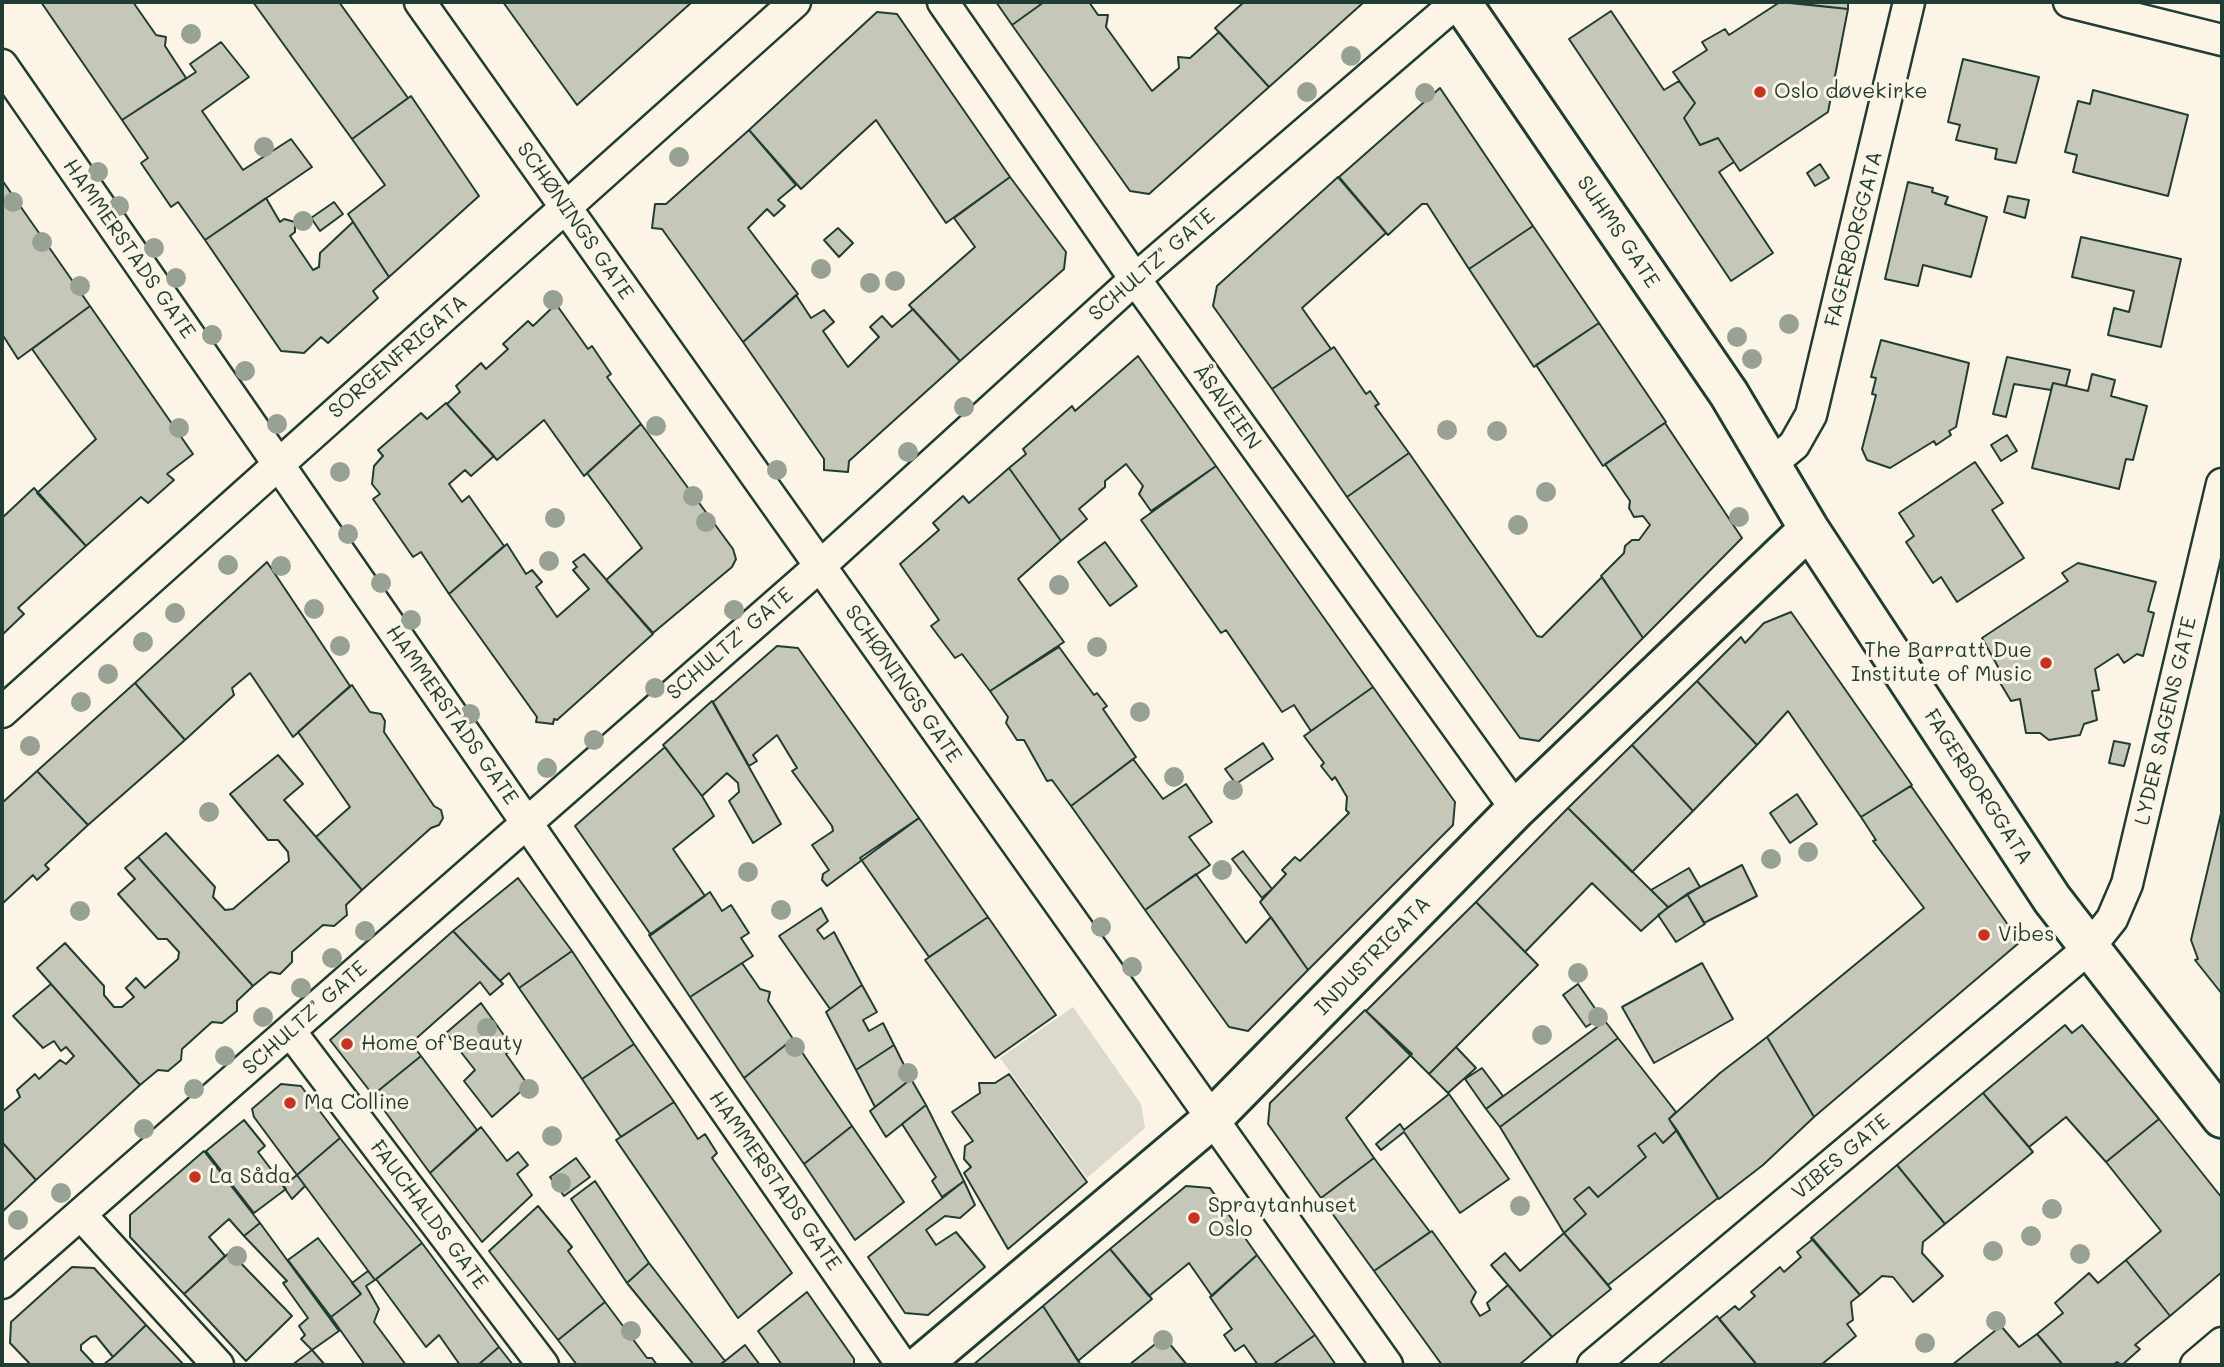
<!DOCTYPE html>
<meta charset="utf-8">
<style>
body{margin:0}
#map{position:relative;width:2224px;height:1367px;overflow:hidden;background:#fcf5e5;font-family:Mali,sans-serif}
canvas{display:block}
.frame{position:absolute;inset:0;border:4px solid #1f3d34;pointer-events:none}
</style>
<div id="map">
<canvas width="2224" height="1367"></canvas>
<div class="frame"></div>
</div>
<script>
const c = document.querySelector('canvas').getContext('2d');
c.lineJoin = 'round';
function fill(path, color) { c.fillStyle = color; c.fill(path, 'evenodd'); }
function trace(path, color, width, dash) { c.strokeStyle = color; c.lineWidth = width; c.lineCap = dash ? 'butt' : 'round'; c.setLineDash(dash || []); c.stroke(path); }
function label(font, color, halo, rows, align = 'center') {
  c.font = font + ' Mali,sans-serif'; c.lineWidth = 6; c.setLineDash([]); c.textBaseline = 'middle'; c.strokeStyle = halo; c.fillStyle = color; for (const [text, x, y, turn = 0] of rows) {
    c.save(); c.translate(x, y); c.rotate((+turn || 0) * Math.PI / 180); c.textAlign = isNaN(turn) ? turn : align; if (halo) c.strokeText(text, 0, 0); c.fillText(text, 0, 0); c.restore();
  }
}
const green = new Path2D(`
 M1073 1007 1141 1104 1145 1128 1087 1178 1000 1058Z`);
const building = new Path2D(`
 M41 2H133L156 35 166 37 165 46 186 78 122 120Z
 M253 2H339L408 98 352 139Z
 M503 2H692L577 105Z
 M996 2H1044L1012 25Z
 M1044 2H1089L1098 15H1108L1106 27 1152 91 1179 68 1178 57 1190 58 1219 32 1269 87 1149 194 1130 191 1012 25Z
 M1244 2H1364L1269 87 1215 28Z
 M1780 2 1848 9 1828 112 1740 171 1718 138 1700 145 1684 118 1695 103 1673 72 1707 50 1702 42 1725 29 1729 35Z
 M1784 2H1848V9Z
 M1611 11 1664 90 1679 81 1695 103 1684 118 1700 145 1718 138 1734 162 1719 172 1773 253 1731 281 1569 39Z
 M877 12 897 14 1010 177 946 223 876 120 801 189 749 130Z
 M221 42 249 77 202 111 243 170 291 139 312 167 205 240 178 202 171 207 141 163 148 158 122 120 196 72 190 64Z
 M1963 59 2039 77 2016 163 1995 159 1997 149 1956 140 1960 125 1948 122Z
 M1440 88 1533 226 1469 269 1427 204H1422L1388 235 1339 177Z
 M2093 90 2188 115 2168 196 2073 172 2077 155 2065 152 2078 101 2090 104Z
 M411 96 479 196 389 277 348 214 385 185 352 139Z
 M749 130 796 185 778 200 785 206 774 216 767 209 748 228 798 294 743 342 662 229 652 228 655 204H666Z
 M1820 164 1829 178 1815 186 1807 173Z
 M1010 177 1066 252 1064 269 960 361 909 305 975 247 954 218Z
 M1338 177 1386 233 1302 308 1331 349 1272 389 1213 306 1217 286Z
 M2 180 90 306 18 359 2 334Z
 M1908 182 1933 188 1932 192 1948 197 1945 204 1987 217 1971 277 1923 265 1918 286 1885 279Z
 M2008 196 2029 200 2025 218 2004 212Z
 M266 198 280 222 284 219 295 222V232L290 236 313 270 319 267 320 253 353 222 389 277 373 291 378 298 328 343 321 337 304 353 281 351 205 240Z
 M334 202 343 214 320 231 311 218Z
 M1533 226 1599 323 1534 367 1469 269Z
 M838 228 853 243 839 257 824 240Z
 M2081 237 2181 259 2161 347 2108 335 2114 308 2129 312 2134 291 2072 277Z
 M796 295 811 318 824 310 834 322 823 331 848 367 879 337 870 327 882 316 892 327 913 309 960 361 849 461 848 472 824 470V459L743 342Z
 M556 304 588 349 592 346 611 374 607 377 641 424 584 476 544 420 497 460 447 404 460 392 456 386 481 363 486 369 508 349 503 344 528 321 533 326Z
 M90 306 193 454 167 474 174 480 148 503 141 497 86 546 37 493 96 439 32 349Z
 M1599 323 1666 422 1603 466 1536 365Z
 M1881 340 1969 363 1956 427 1949 431 1951 435 1936 445 1934 441 1890 468 1867 460 1862 449 1876 395 1872 394 1876 378 1871 377Z
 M1334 347 1366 394 1370 391 1379 404 1375 406 1409 453 1347 497 1272 389Z
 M1138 356 1216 466 1151 511 1139 494 1143 486 1126 464 1105 481V487L1079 509 1087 519 1061 541 1009 468 1026 454 1023 449 1072 406 1075 411Z
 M2007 357 2070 370 2066 386 2053 383 2051 390 2014 384 2006 417 1993 414Z
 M2092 374 2115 380 2111 396 2147 406 2133 460 2126 459 2119 489 2032 468 2053 383 2088 391Z
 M446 403 494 456 471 476 465 470 449 484 462 502 469 496 504 546 449 594 421 552 413 557 373 499 380 494 372 484 374 466 383 456 378 450 421 413 427 419Z
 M1665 423 1742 538 1643 638 1601 576 1624 553 1625 546 1632 540H1639L1650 525 1643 516 1634 517 1629 508 1630 501 1605 464Z
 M641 424 733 549 736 559 732 567 653 633 606 580 642 548 587 473Z
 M2007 435 2017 451 2001 461 1991 445Z
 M1409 453 1537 636 1542 637 1602 577 1643 638 1539 741 1520 738 1347 497Z
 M1975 462 2003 503 1992 510 2024 558 1957 602 1941 577 1933 583 1906 542 1914 536 1899 513Z
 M1216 466 1373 687 1311 731 1294 705 1282 712 1226 630 1221 633 1141 520Z
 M1009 468 1061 541 1018 579 1064 642 990 691 962 654 955 658 931 626 939 620 900 564 939 530 933 523 963 496 969 503Z
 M34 488 86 546 18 608 24 614 2 635V518Z
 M1105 542 1137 586 1110 606 1078 562Z
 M507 544 526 574 532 570 542 582 536 587 557 617 589 589 573 570 577 567 573 562 584 554 653 634 557 720 554 719 553 724 536 722 537 717 449 594Z
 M267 562 350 686 293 737 250 673 232 688 234 695 185 740 135 683Z
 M2078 563 2156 582 2148 611 2154 613 2143 656 2137 654 2124 663 2118 654 2095 669 2099 690 2092 691 2097 720 2084 724 2080 735 2049 740 2040 733H2026L2020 699 2011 701 1999 681 2002 674 1982 638 2068 581 2062 573Z
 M1791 612 1912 785 1861 817 1788 711 1757 745 1697 681 1741 637 1745 643 1764 623Z
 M777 646 798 648 919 818 827 886 822 880 823 874 829 870 812 845 833 831 832 826 792 771 797 768 777 735 753 755 757 761 749 766 713 702Z
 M1059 647 1094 695 1097 693 1107 706 1103 709 1136 757 1071 806 1052 780 1047 781 1024 740H1017L1006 723 1008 717 990 691Z
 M1697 681 1757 745 1693 811 1632 745Z
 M135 683 185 740 88 825 37 771Z
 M352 685 370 712 381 714 385 721 384 732 434 806 441 810 443 818 439 825 431 828 362 890 316 837 350 807 298 732Z
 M1373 687 1455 802 1453 825 1308 970 1260 902 1286 874 1282 870 1295 857 1300 861 1349 813 1346 810 1347 797 1335 777 1332 780 1321 766 1324 763 1304 736Z
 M712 701 781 824 753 843 729 801 739 792 738 783 727 773 702 796 663 745Z
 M2114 741 2130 744 2124 766 2109 763Z
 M1263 743 1273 759 1236 784 1225 769Z
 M1632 745 1693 811 1632 872 1568 808Z
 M665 747 702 796 714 816 673 849 705 896 651 935 575 826Z
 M278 755 303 784 284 800 362 890 346 905 347 915 334 926 323 925 292 952V962L280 974 270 972 253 986 138 857 166 833 215 887 213 897 225 910 233 909 289 861 288 852 278 840H268L230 794Z
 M1133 759 1163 799 1186 784 1212 822 1189 837 1210 865 1145 910 1071 806Z
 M37 771 88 825 45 865 49 869 37 880 33 875 2 904V803Z
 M1911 786 2020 942 1814 1117 1767 1037 1924 908 1873 841 1876 840 1861 817Z
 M1797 794 1817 824 1790 843 1770 813Z
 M1568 808 1668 907 1641 931 1592 883 1525 952 1476 902Z
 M2222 809V994L2195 960 2198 959 2191 940Z
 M919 818 988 917 929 957 860 858Z
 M1243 851 1272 889 1262 898 1232 859Z
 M138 857 253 986 237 1001V1011L222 1023 212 1022 182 1049 181 1060 168 1071 158 1070 140 1085 37 968 65 943 104 986V995L114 1007H122L134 997 126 988 136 978 145 988 178 959 179 952 167 939H158L118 894 135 879 125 868Z
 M1742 865 1757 896 1704 923 1687 894Z
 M1689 868 1700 887 1668 907 1651 890Z
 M1196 874 1246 943 1271 917 1308 970 1248 1031 1229 1027 1145 910Z
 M518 878 572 951 519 988 509 973 500 981 453 931Z
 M710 892 722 911 731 905 749 933 741 938 753 956 690 997 649 935Z
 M1687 894 1705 924 1676 942 1658 915Z
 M1476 902 1538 965 1429 1074 1366 1011Z
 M821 908 828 921 817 930 824 939 834 932 862 985 830 1009 779 936Z
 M988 917 1056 1015 995 1058 925 960Z
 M453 931 503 984 490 995 480 982 411 1043 421 1056 373 1095 330 1040Z
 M572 951 634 1044 582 1079 519 988Z
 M742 963 760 989 770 992 768 1001 793 1039 744 1078 690 997Z
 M1702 963 1733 1019 1654 1063 1622 1007Z
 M51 984 140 1085 36 1180 2 1142V1112L20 1097 17 1090 35 1074 39 1079 60 1060 66 1064 74 1056 66 1047 61 1051 54 1041 43 1048 13 1016Z
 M1578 984 1601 1017 1586 1027 1563 995Z
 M862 985 877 1012 863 1020 869 1031 883 1023 894 1045 856 1070 826 1012Z
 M481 1003 513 1048 506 1054 528 1085 492 1117 464 1081 475 1070 446 1033Z
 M1365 1010 1412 1054 1346 1118 1374 1158 1321 1198 1268 1124 1270 1103Z
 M1605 1021 1618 1038 1500 1127 1486 1109Z
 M2065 1025 2072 1033 2082 1025 2159 1119 2106 1162 2066 1117 2029 1147 1983 1093Z
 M1767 1037 1814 1117 1763 1165 1719 1199 1669 1119 1720 1073Z
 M1618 1038 1676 1112 1669 1119 1677 1130 1663 1143 1655 1133 1638 1146 1646 1157 1598 1197 1589 1187 1574 1199 1586 1214 1564 1233 1500 1127Z
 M793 1039 852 1126 804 1164 744 1078Z
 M634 1044 674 1102 621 1137 582 1079Z
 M894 1045 911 1079 875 1107 856 1070Z
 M1456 1047 1476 1068 1448 1093 1429 1074Z
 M421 1056 477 1130 430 1173 373 1095Z
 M1482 1068 1503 1096 1486 1109 1465 1079Z
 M1009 1074 1087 1182 1008 1249 964 1173 971 1167 964 1159 965 1146 973 1141 952 1112 980 1093 979 1083H995Z
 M911 1079 926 1105 886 1137 870 1111Z
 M281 1084 301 1086 340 1138 297 1175 254 1117 252 1109Z
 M1983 1093 2033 1152 1945 1224 1897 1165Z
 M1449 1094 1509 1179 1460 1213 1404 1132 1381 1150 1376 1144 1400 1124 1404 1130Z
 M674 1102 698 1139 705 1134 717 1153 712 1158 792 1273 738 1318 616 1140Z
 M926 1105 964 1181 942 1197 932 1181 936 1177 902 1124Z
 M2159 1119 2222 1198V1272L2170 1316 2126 1260 2161 1231 2106 1162Z
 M244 1120 265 1146 258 1152 286 1189 254 1213 206 1151Z
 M852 1126 904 1202 855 1240 804 1164Z
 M481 1127 507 1161 518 1152 528 1165 517 1174 532 1195 482 1242 430 1173Z
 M1677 1130 1718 1198 1608 1285 1564 1233 1586 1214 1574 1199 1589 1187 1598 1197 1646 1157 1638 1146 1655 1133 1663 1143Z
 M340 1138 422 1243 375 1280 297 1175Z
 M2 1142 36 1180 2 1212Z
 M204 1151 260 1223 244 1236 229 1219 209 1237 225 1256 184 1294 130 1237V1215Z
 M576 1158 590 1177 564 1196 550 1177Z
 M1374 1158 1430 1232 1374 1271 1321 1198Z
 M1897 1165 1945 1224 1923 1242 1922 1253 1943 1276 1913 1302 1893 1277 1882 1276 1860 1295 1811 1238Z
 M297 1175 305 1186 292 1199 283 1186Z
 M595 1181 649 1263 627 1283 571 1199Z
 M964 1181 975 1205 960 1218 945 1216 926 1230 936 1245 956 1232 985 1267 928 1315 905 1313 868 1257Z
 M1186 1186 1210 1188 1257 1255 1212 1296 1189 1263 1149 1296 1110 1249Z
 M538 1206 572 1247 568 1251 605 1302 558 1340 489 1251Z
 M260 1223 339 1331 312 1350 301 1339 305 1335 299 1326 308 1318 283 1283 287 1281 244 1236Z
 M1432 1231 1476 1292 1471 1302 1480 1316 1490 1310 1487 1303 1508 1285 1552 1337 1519 1365H1442L1374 1271Z
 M1564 1233 1611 1289 1552 1337 1491 1265 1505 1253 1520 1271Z
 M318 1238 361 1294 331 1317 288 1260Z
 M1813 1239 1860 1295 1851 1302 1853 1320 1847 1324 1856 1336 1821 1365H1757L1719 1319 1735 1306 1739 1310 1755 1296 1751 1292 1780 1267 1784 1272 1801 1257 1797 1252Z
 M422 1243 499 1347 478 1365H460L439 1335 426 1347 376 1279Z
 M1110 1249 1152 1299 1078 1361 1043 1306Z
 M230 1252 292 1316 246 1361 184 1294Z
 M1257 1255 1315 1335 1272 1365H1258L1244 1345 1235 1351 1224 1335 1232 1329 1210 1297Z
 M2126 1260 2170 1316 2135 1345 2140 1349 2122 1365 2117 1362 2113 1365H2063L2037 1334 2063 1313 2055 1303 2089 1273 2098 1283Z
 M649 1263 725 1361 719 1365H694L627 1283Z
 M72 1267 94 1268 146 1325 113 1357 96 1336 91 1337 81 1345V1350L95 1365H31L10 1343 11 1322Z
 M368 1271 375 1280 366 1286 379 1309 374 1322 406 1365H365L331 1317 361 1294 352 1283Z
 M807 1292 854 1359V1365H782L758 1331Z
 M605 1302 647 1358H652L657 1365H577L558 1340Z
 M1043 1306 1081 1365H973Z
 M1717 1316 1757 1365H1658Z
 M146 1325 184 1365H103L113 1357Z
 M2001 1326 2019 1347 2037 1334 2063 1365H1952Z
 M1315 1335 1336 1365H1272Z
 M1164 1337 1187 1365H1129Z
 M745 1345 760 1365H720Z
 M499 1347 513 1365H478Z
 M312 1350 325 1365H292Z`);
const street = new Path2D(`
 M420 2 1387 1365
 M943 2 1135 279 1516 809
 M2069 2 2222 40
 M2 65 902 1365
 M1771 464 1794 445 1811 415 1909 2
 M2 712 795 2
 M290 1031 543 1365
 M82 1216 218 1365
 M2 1283 820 566 1135 279 1457 2
 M1593 1365 2088 949 2112 919 2127 884 2222 484
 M2196 1365 2222 1343`);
const secondary = new Path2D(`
 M1461 2 1729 394 1809 529 2052 899 2222 1118
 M921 1365 1212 1119 1516 809 1809 529`);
const trees = [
 [191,34],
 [1351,56],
 [1307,92],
 [1425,93],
 [264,147],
 [679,157],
 [98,172],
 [13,202],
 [119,206],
 [303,221],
 [42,242],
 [154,248],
 [821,269],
 [176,278],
 [895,281],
 [870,283],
 [80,286],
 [553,300],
 [1789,324],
 [212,335],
 [1737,337],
 [1752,359],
 [245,371],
 [964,407],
 [277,424],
 [656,426],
 [179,428],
 [1447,430],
 [1497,431],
 [908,452],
 [777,470],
 [340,472],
 [1546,492],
 [693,496],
 [1739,517],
 [555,518],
 [706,522],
 [1518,525],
 [348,534],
 [549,561],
 [228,565],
 [281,566],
 [381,583],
 [1059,585],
 [314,609],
 [734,610],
 [175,613],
 [411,620],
 [143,642],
 [340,646],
 [1097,647],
 [108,674],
 [655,688],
 [81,702],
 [1140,712],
 [470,714],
 [594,740],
 [30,746],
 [547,768],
 [1174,777],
 [1233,790],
 [209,812],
 [1808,852],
 [1771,859],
 [1222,870],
 [748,872],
 [781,910],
 [80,911],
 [1101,927],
 [365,931],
 [332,958],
 [1132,967],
 [1578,973],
 [301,988],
 [263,1017],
 [1598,1017],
 [487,1028],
 [1542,1035],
 [795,1047],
 [225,1056],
 [908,1073],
 [194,1089],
 [529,1089],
 [144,1129],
 [552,1136],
 [561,1183],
 [61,1193],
 [1520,1206],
 [2052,1209],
 [18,1220],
 [2031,1236],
 [1993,1251],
 [2080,1254],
 [237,1256],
 [1996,1321],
 [631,1331],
 [1163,1340],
 [1925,1343]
];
const markers = [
 [1760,92,7,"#c8321e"],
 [2046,663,7,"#c8321e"],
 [1984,935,7,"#c8321e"],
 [347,1044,7,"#c8321e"],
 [290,1103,7,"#c8321e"],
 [195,1177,7,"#c8321e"],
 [1194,1218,7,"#c8321e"]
];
const poiNames = [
 ["Oslo døvekirke",1774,92],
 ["The Barratt Due",2032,651,"right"],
 ["Institute of Music",2032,675,"right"],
 ["Vibes",1998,935],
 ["Home of Beauty",361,1044],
 ["Ma Colline",304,1103],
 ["La Såda",209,1177],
 ["Spraytanhuset",1208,1206],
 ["Oslo",1208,1230]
];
const streetNames = [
 ["SCHØNINGS GATE",575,221,55],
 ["SUHMS GATE",1618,232,56],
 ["FAGERBORGGATA",1854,239,-76],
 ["HAMMERSTADS GATE",129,249,55],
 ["SCHULTZ’ GATE",1152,265,-41],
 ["SORGENFRIGATA",398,357,-41],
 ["ÅSAVEIEN",1227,407,54],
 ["SCHULTZ’ GATE",730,644,-41],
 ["SCHØNINGS GATE",903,684,55],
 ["HAMMERSTADS GATE",452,715,55],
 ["LYDER SAGENS GATE",2166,721,-77],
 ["FAGERBORGGATA",1978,787,57],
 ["INDUSTRIGATA",1373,956,-46],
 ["SCHULTZ’ GATE",305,1018,-42],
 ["VIBES GATE",1841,1157,-40],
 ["HAMMERSTADS GATE",775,1181,55],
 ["FAUCHALDS GATE",429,1215,53]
];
fill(green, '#dcdacc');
fill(building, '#c5c7b9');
trace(building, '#1f3d34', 2);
trace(street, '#1f3d34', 35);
trace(secondary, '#1f3d34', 44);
trace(street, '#fcf5e5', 30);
trace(secondary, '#fcf5e5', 38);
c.fillStyle = '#97a194';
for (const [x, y] of trees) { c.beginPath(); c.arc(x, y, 10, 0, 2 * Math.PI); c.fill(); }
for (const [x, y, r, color] of markers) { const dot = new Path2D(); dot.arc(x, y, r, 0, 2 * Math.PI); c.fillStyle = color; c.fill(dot); trace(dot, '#fcf5e5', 2.5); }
label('21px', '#1f3d34', '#fcf5e5', poiNames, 'left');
label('21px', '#1f3d34', '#fcf5e5', streetNames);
</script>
